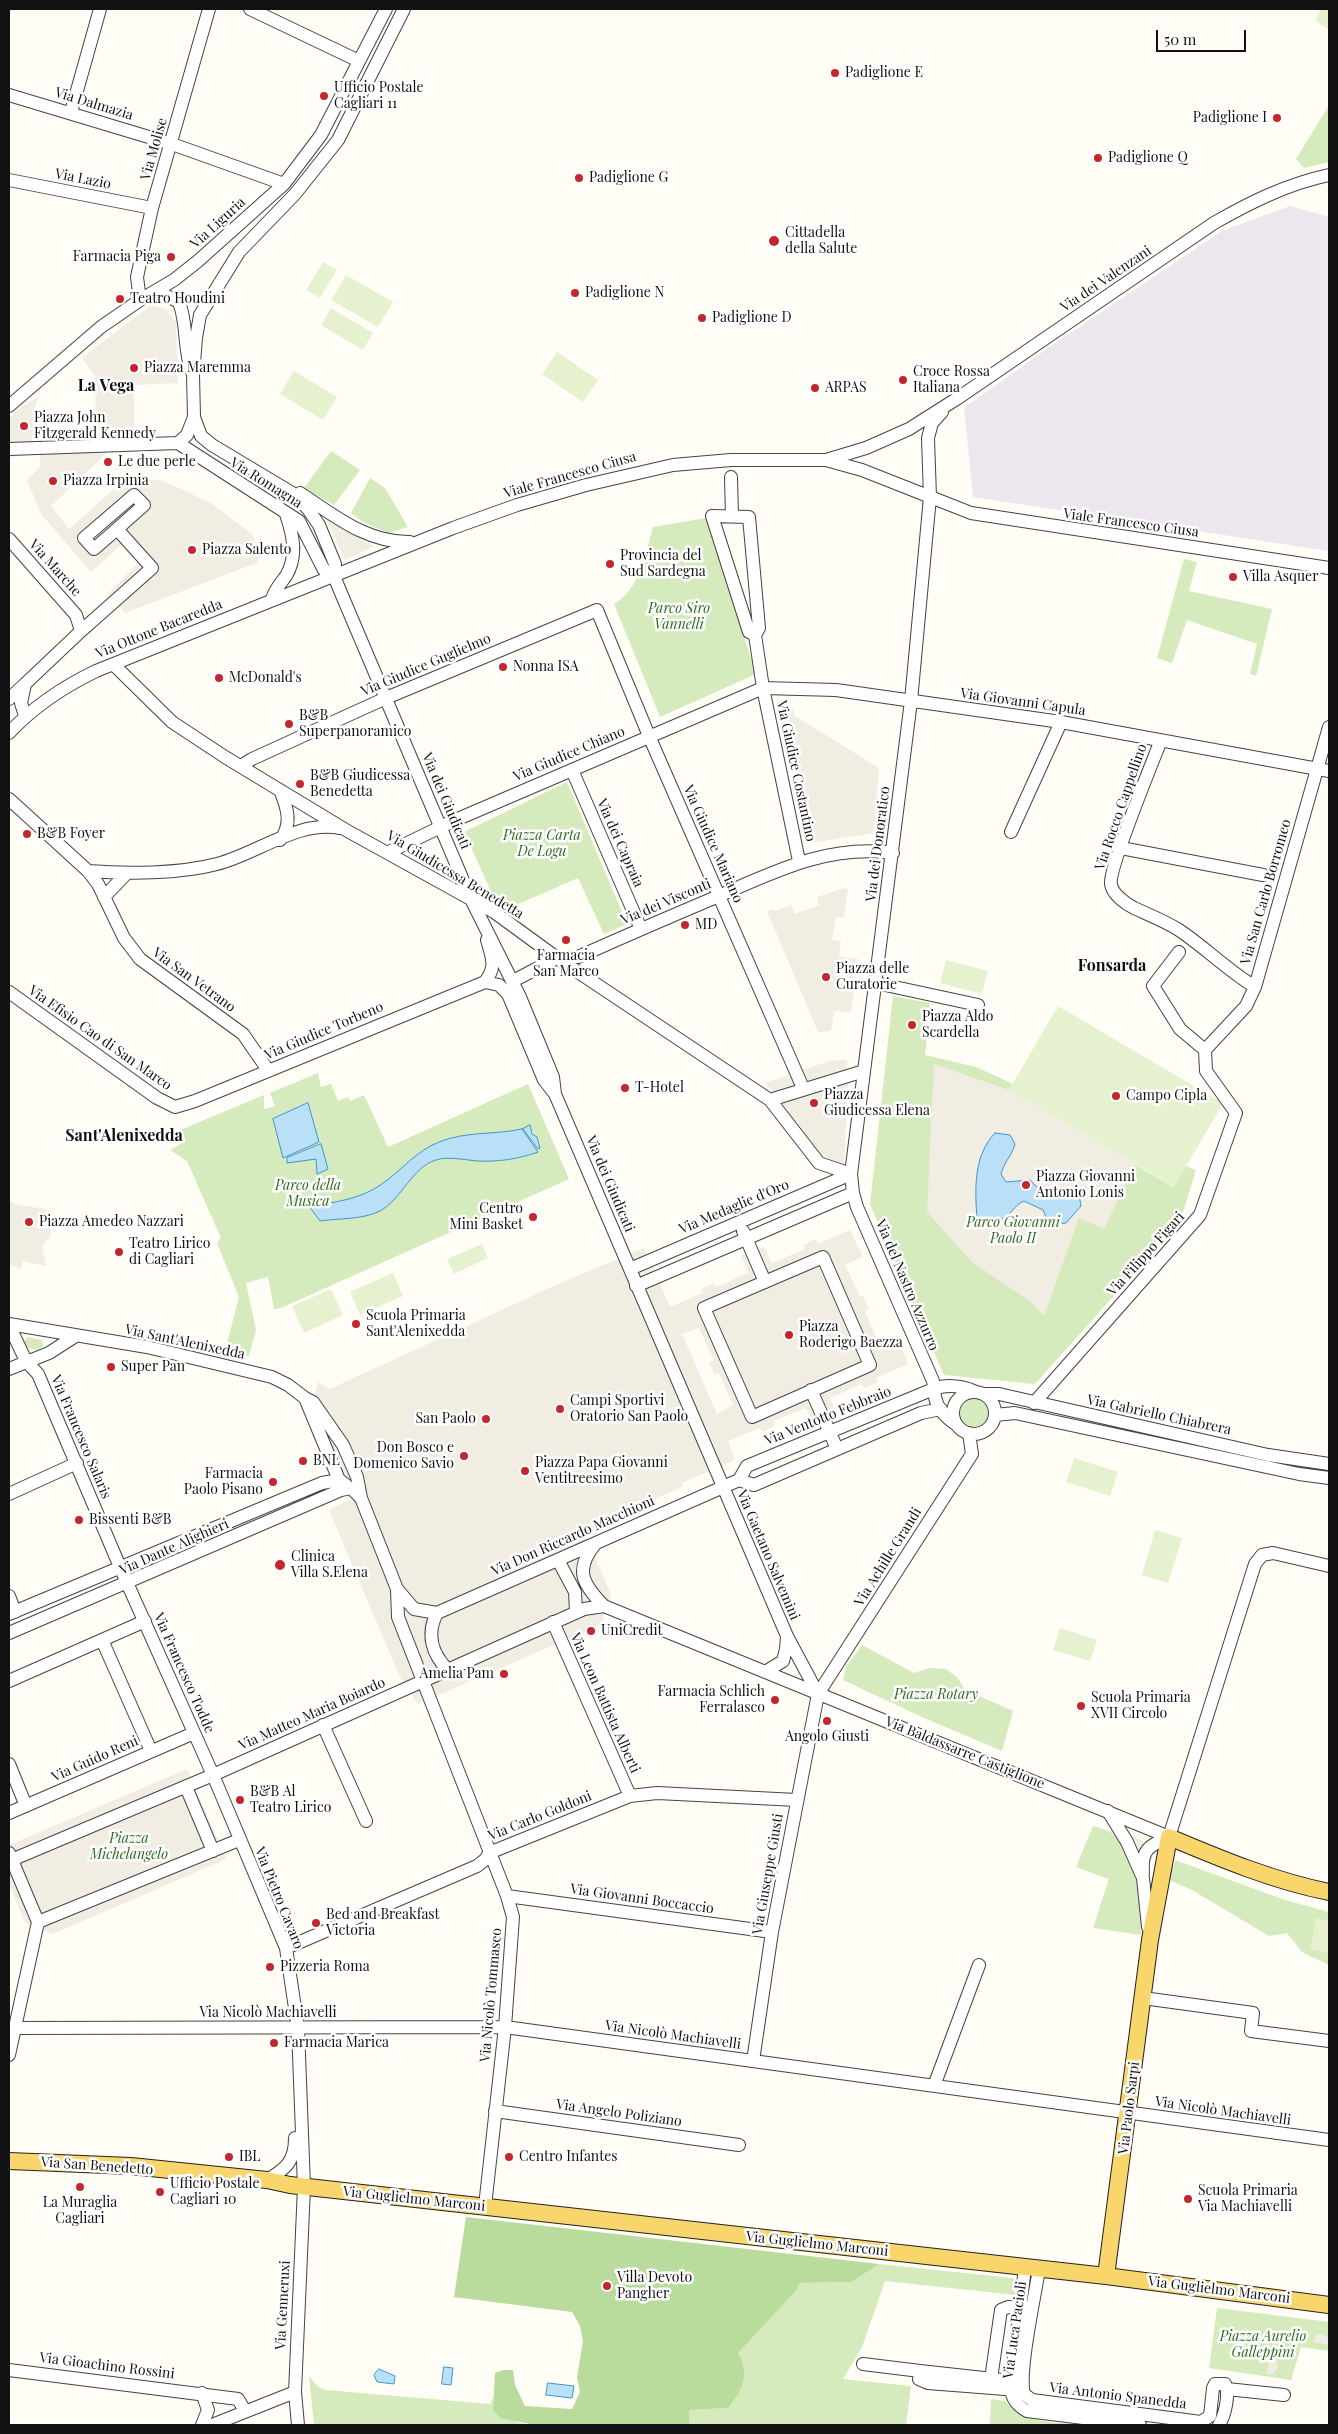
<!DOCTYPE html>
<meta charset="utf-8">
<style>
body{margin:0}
#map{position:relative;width:1338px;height:2434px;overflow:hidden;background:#fffdf5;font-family:"Playfair Display",serif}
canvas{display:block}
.frame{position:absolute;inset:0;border:10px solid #111;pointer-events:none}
.scale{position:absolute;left:1156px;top:30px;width:90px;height:22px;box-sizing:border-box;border:2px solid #111;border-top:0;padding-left:6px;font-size:15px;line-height:18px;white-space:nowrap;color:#111;-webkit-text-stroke:4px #fff;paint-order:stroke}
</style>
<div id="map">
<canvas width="1338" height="2434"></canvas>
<div class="frame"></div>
<div class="scale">50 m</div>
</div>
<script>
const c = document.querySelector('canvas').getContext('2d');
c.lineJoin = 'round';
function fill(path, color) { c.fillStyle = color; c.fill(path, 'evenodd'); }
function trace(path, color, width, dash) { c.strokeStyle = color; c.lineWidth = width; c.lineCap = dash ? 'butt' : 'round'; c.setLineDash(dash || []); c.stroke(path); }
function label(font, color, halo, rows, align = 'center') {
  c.font = font + ' "Playfair Display",serif'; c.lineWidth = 5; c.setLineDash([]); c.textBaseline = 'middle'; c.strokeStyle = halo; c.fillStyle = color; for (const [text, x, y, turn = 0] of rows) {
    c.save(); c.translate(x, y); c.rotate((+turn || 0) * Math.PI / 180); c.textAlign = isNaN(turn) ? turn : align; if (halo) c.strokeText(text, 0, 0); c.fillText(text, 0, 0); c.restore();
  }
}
const industrial = new Path2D(`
 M1290 206 1329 217V551L973 497 964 408 1048 348 1222 231Z`);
const green = new Path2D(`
 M1329 105V162L1304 168 1296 159Z
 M331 451 360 470 334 505 304 488Z
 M370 478 385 488 408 527 388 533 363 522 351 513Z
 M706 518 756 674 660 717 614 604C640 589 645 555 653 527Z
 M1184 559 1197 562 1189 591 1272 609 1256 676 1250 674 1257 644 1187 620 1172 663 1157 658Z
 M567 782 627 924 604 934 578 878 507 909 493 896 464 832Z
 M893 996 930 1003 925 1055 976 1067 1013 1084 1009 1090 1173 1187 1186 1166 1196 1170 1180 1222 1035 1384 944 1375 870 1204Z
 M318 1073 321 1087 331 1084 338 1101 348 1097 350 1101 364 1095 388 1147 528 1084 569 1179 281 1308 274 1309 268 1277 246 1283 256 1330 249 1356 225 1351 239 1297 217 1243 221 1238 187 1161 170 1150 179 1145 185 1136 178 1131 264 1095V1109L275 1106 270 1093Z
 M27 1337 42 1340 44 1346 37 1350 28 1348 24 1343Z
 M954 1414a20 20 0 1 1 40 0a20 20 0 1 1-40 0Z
 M862 1645 914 1673 929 1668 946 1669 958 1678 964 1689 1013 1711 1002 1751 924 1718 843 1680 846 1667Z
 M1093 1826C1100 1828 1109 1830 1114 1835 1137 1855 1143 1907 1141 1935L1093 1928 1109 1879 1076 1867Z
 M1175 1860 1285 1900 1329 1912V1965L1302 1952 1287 1933 1269 1936 1192 1890 1169 1880Z
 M879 2264 1013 2278 1016 2281 1015 2295 885 2281 862 2347 843 2379 911 2386 906 2425H689L688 2410 728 2408 738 2353 796 2291 800 2283 852 2282Z
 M1217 2308 1329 2322V2351L1301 2347 1291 2380 1209 2368Z
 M309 2376 318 2387 326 2390 490 2404 493 2397V2410L519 2423 535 2425H314Z
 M991 2399 1005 2401C1024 2424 1058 2422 1087 2425H990Z`);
const forest = new Path2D(`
 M466 2217 879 2264 852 2282 800 2283 796 2291 738 2353C750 2376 743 2388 728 2408L689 2410V2425H535L500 2418 493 2410 495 2373 503 2370H513L515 2385 525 2406 572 2409 580 2392 577 2377 583 2341 580 2326 572 2312 454 2297Z`);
const pitch = new Path2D(`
 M1321 9H1329V30L1315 20Z
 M323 262 337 270 320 298 306 290Z
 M346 275 393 302 378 327 331 300Z
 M331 308 373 333 363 350 321 325Z
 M557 352 598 380 583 402 542 374Z
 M294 371 337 397 323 420 280 394Z
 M946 960 988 971 982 994 940 983Z
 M1058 1006 1223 1103 1174 1187 1009 1090Z
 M482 1244 488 1258 454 1274 447 1259Z
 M393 1273 403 1296 360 1315 350 1292Z
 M331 1289 343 1315 304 1333 292 1306Z
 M1074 1458 1118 1472 1110 1496 1066 1482Z
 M1155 1530 1182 1538 1168 1583 1142 1575Z
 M1060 1628 1097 1640 1090 1661 1053 1650Z
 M1316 1918 1329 1921V1953L1310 1949Z`);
const plaza = new Path2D(`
 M151 305 166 309 176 322 178 383 134 385V430H96L95 376 82 358Z
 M40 396 36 403 33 415 36 423 44 430 52 433 54 452H108L51 506 69 529 122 482 161 480 211 503 252 534 261 557 258 559 259 562 125 613 108 594 138 563 121 545 91 572 41 514 27 480 40 467V454L9 457V416H12L19 408Z
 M326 519 374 546 345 560Z
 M793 709 795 716 879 768 874 833 810 843 782 711Z
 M844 888 848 889 844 917H836L832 940 841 941 839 957 858 959 851 1012 834 1011 831 1031 818 1032 767 911 773 909 775 911 791 905 795 914 819 905 817 897Z
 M847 1060 848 1088 844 1167 819 1153 766 1083 829 1061Z
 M934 1064 1009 1090 1135 1164 1104 1229 1079 1218 1044 1316 1030 1301 972 1262 927 1212Z
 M9 1201 18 1205 46 1209 51 1235 42 1246 46 1266 23 1261 21 1269 9 1264Z
 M850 1230 863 1257 845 1265 860 1296H863L869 1309 865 1311 870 1324 879 1343 898 1337 908 1364 876 1378 877 1383 864 1388 862 1384 830 1398 836 1415 815 1426 806 1408 774 1421 775 1426 762 1432 760 1428 728 1441 735 1460 682 1483V1487L583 1530 611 1594 602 1624 418 1704 400 1677 329 1510 353 1498 312 1408 318 1382 330 1389 558 1284 644 1248 670 1307 702 1293 701 1289 714 1283 716 1287 748 1273 741 1255 764 1247 772 1263 805 1249 803 1245 816 1239 818 1244ZM699 1328 714 1360 709 1363 715 1375 719 1373 733 1405 717 1414 682 1334Z
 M187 1769 226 1859 53 1934 25 1923 9 1885V1845Z
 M1130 1834 1144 1842 1140 1855H1138Z
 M1322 2334 1328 2338 1329 2345 1313 2342 1316 2335Z
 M1271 2357 1277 2361 1278 2368 1273 2374H1266Z`);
const water = new Path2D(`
 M308 1103 319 1142 283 1158 273 1119Z
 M530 1125 532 1134 537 1137 540 1148 538 1149 523 1129Z
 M522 1129 538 1152C519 1159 498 1162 478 1161 465 1160 448 1156 436 1160 412 1167 402 1199 380 1211 361 1220 340 1218 320 1221L309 1206C333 1203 361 1199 382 1184 402 1170 416 1151 439 1142 466 1131 495 1135 522 1129Z
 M995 1133 1010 1135 1015 1144C1012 1156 1005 1160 1001 1174L1006 1182 1030 1180 1048 1198 1058 1189 1060 1190V1195L1062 1197 1071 1189 1079 1194 1081 1206 1066 1223 1055 1224 1047 1220 1043 1210 1024 1201C1014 1205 1010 1217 1000 1220L999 1225H988L977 1219C975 1189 973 1156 995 1133Z
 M321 1144 328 1169 317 1174 316 1159 287 1163V1158Z
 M444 2367 453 2368 451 2385 442 2384Z
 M379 2369 395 2376 394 2384 377 2382 374 2375Z
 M548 2383 574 2386 572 2398 546 2395Z`);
const minor = new Path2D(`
 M250 9 359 61
 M404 9 338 140 295 194 239 252 200 315 196 338 193 375 194 417 201 436 212 445 292 493 308 509 319 525 333 559 335 564 334 576 341 593 471 899 520 997 553 1077 555 1094
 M9 95 172 144 284 184
 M71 112 100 9
 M9 180 152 208
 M151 296 163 294 179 302C188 325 183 350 192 372
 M140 300 137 277 152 208 209 9
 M9 406 101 327 140 300 174 280 198 261 284 184 321 135 386 9
 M942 412 932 423 928 438 930 497 911 701 851 1174 853 1193 857 1207 933 1381C935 1387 934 1391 935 1397 937 1409 948 1419 957 1425
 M178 443 187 435 194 417
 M9 449 178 443 299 521 324 570 334 576
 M826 460 862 470 971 513 1329 568
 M731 477 732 516
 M300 493C335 516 367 543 410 542
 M9 539 76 615 81 631 25 684 21 703 25 716
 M272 599C275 589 280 584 286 576 298 556 293 535 286 514
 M81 631 152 568 117 529 144 505 134 495 84 538 94 549 117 529
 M755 635 749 632 712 516 749 517 759 628 755 635 763 688 799 861
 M113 664 172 722 225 757 344 829 494 912 557 958 770 1100 819 1163 851 1174
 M9 699 25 684
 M9 733C34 706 63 687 96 671L453 528 517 505 586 485 673 465 731 460H826L866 448 909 429 958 398 1214 223C1251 202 1287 184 1329 175
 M1161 740C1153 761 1108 870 1111 884 1112 894 1126 904 1134 908 1149 915 1165 921 1179 930 1206 948 1227 970 1255 987
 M241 766 252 759 386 698 597 610 649 736 803 1088
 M572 770 641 929
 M280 790C287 807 293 824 280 840
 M9 799 88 871 98 884 124 938 140 959 243 1034 268 1070
 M1011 832 1061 722
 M1121 848 1263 875
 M389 852 453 821 763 688 836 690 1061 722 1329 771
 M88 871C127 874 179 874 217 864 257 854 297 820 340 828
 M104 897 127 873
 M1179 952 1153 986 1180 1029 1205 1050
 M513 981 557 958 578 957C623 937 669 917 714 898 772 873 827 844 893 853
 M485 982 499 985 508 994 544 1080 555 1094 787 1636 818 1694
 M485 982C497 966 492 958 487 940
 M876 983 978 1005
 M9 992 157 1098 175 1107 195 1101 485 982
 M1205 1050 1246 1006 1255 987 1329 727
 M770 1100 864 1071
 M743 1231 765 1282
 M823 1257 870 1365 752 1417 704 1308Z
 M630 1269 851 1174
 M636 1286 853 1193
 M9 1324 147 1347 272 1377 288 1385 305 1398 339 1480
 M9 1325 26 1361 38 1374 120 1567 213 1775 286 1948 298 2028 304 2187 295 2392 298 2425
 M9 1369 49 1353 74 1337
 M811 1390 837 1449
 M953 1413a21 21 0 1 1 42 0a21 21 0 1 1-42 0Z
 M983 1394H999L1268 1455 1329 1464
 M305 1398 313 1402 343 1445 357 1477 361 1498 397 1589 414 1609 437 1613 739 1480 747 1466 936 1388C950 1384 962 1386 976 1392
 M1034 1403 1200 1215 1236 1113 1206 1071 1205 1050
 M995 1415 1015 1413 1299 1474 1329 1478
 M739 1480 754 1485 921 1413 941 1409
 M9 1494 77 1463
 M596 1543C574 1569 582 1584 604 1606L1169 1837
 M558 1560 575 1592 576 1612
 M397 1589 398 1617 507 1896 513 1917 505 2027 485 2206
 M9 1596 15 1612
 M437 1613C426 1634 432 1654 448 1670
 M9 1614 322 1483 339 1480 346 1485
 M553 1622 630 1796
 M9 1633 341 1490 351 1488 361 1498
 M102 1640 151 1751
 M765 1672 783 1661 786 1649 787 1636
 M9 1681 145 1621
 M818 1694 972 1454 969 1433
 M323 1725 366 1821
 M9 1764 26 1806
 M186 1787 213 1851
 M1108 1811 1127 1842 1143 1878 1148 1927
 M9 1813 194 1733
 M1169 1837 1255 1564 1262 1555 1273 1553 1329 1566
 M9 1853 38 1922
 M9 1861 213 1775 584 1609 604 1606
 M1143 1873C1141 1849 1149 1846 1169 1837
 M507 1896 772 1932
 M38 1922 239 1840
 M286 1948 477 1866 486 1859 489 1853 630 1796 657 1793 797 1800
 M1143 1998 1253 2013 1251 2031 1329 2041
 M9 2028 505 2027 1329 2140
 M9 2055 38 1922
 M753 2061 772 1932 818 1694
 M934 2086 979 1965
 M495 2111 739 2145
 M267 2180C286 2169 295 2161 295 2138
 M1025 2268 1011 2381C1010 2395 1014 2404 1027 2411L1140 2425
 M1039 2269C1035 2296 1018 2372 1024 2394L1032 2400 1201 2422 1210 2416 1213 2388 1215 2384H1225C1230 2394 1225 2415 1219 2425
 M863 2364 920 2371
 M9 2370 238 2399 245 2411
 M991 2379 1001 2310 1008 2307 1028 2308
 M1011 2381 920 2371 919 2379 928 2383 1018 2390
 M1227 2389 1284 2395
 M202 2425 208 2410 202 2393
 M212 2425 295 2392`);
const major = new Path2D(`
 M9 2161 131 2166 267 2180 290 2185 1106 2276 1329 2305
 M1106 2276 1150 1940 1169 1837C1221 1859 1274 1881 1329 1892`);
const markers = [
 [835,73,5,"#c4262e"],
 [324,96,5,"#c4262e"],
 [1277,118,5,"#c4262e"],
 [1098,158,5,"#c4262e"],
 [579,178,5,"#c4262e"],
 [774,241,6,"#c4262e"],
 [171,257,5,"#c4262e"],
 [575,293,5,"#c4262e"],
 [120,299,5,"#c4262e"],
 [702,318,5,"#c4262e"],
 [134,368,5,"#c4262e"],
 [903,380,5,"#c4262e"],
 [815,388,5,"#c4262e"],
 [24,426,5,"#c4262e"],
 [108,462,5,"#c4262e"],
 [53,481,5,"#c4262e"],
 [192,550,5,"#c4262e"],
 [610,564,5,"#c4262e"],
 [1233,577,5,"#c4262e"],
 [503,667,5,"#c4262e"],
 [219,678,5,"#c4262e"],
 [289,724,5,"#c4262e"],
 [300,784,5,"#c4262e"],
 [27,834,5,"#c4262e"],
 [685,925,5,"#c4262e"],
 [566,940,5,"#c4262e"],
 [826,977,5,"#c4262e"],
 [912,1025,5,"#c4262e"],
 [625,1088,5,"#c4262e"],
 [1116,1096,5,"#c4262e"],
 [814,1103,5,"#c4262e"],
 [1026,1185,5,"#c4262e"],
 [533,1217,5,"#c4262e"],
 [29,1222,5,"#c4262e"],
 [119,1252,5,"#c4262e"],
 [356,1324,5,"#c4262e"],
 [789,1335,5,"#c4262e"],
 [111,1367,5,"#c4262e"],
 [560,1409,5,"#c4262e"],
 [486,1419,5,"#c4262e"],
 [464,1456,5,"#c4262e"],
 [303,1461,5,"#c4262e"],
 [525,1471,5,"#c4262e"],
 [273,1482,5,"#c4262e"],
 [79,1520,5,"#c4262e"],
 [280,1565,6,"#c4262e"],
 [591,1631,5,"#c4262e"],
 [504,1674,5,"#c4262e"],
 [775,1700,5,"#c4262e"],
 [1081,1706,5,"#c4262e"],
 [827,1721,5,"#c4262e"],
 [240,1800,5,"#c4262e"],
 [316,1923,5,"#c4262e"],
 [270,1967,5,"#c4262e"],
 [274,2043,5,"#c4262e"],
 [229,2157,5,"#c4262e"],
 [509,2157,5,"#c4262e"],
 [80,2187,5,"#c4262e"],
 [160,2192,5,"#c4262e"],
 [1188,2199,5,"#c4262e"],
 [607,2286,5,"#c4262e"]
];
const poiNames = [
 ["Padiglione E",845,73],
 ["Ufficio Postale",334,88],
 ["Cagliari 11",334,104],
 ["Padiglione I",1267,118,"right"],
 ["Padiglione Q",1108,158],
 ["Padiglione G",589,178],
 ["Cittadella",785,233],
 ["della Salute",785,249],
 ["Farmacia Piga",161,257,"right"],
 ["Padiglione N",585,293],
 ["Teatro Houdini",130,299],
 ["Padiglione D",712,318],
 ["Piazza Maremma",144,368],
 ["Croce Rossa",913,372],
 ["Italiana",913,388],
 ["ARPAS",825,388],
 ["Piazza John",34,418],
 ["Fitzgerald Kennedy",34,434],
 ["Le due perle",118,462],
 ["Piazza Irpinia",63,481],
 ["Piazza Salento",202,550],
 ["Provincia del",620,556],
 ["Sud Sardegna",620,572],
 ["Villa Asquer",1243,577],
 ["Nonna ISA",513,667],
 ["McDonald's",229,678],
 ["B&B",299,716],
 ["Superpanoramico",299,732],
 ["B&B Giudicessa",310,776],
 ["Benedetta",310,792],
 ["B&B Foyer",37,834],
 ["MD",695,925],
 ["Farmacia",566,956,"center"],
 ["San Marco",566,972,"center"],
 ["Piazza delle",836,969],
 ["Curatorie",836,985],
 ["Piazza Aldo",922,1017],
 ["Scardella",922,1033],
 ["T-Hotel",635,1088],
 ["Piazza",824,1095],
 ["Giudicessa Elena",824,1111],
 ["Campo Cipla",1126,1096],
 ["Piazza Giovanni",1036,1177],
 ["Antonio Lonis",1036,1193],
 ["Centro",523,1209,"right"],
 ["Mini Basket",523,1225,"right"],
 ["Piazza Amedeo Nazzari",39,1222],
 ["Teatro Lirico",129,1244],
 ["di Cagliari",129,1260],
 ["Scuola Primaria",366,1316],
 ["Sant'Alenixedda",366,1332],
 ["Piazza",799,1327],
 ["Roderigo Baezza",799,1343],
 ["Super Pan",121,1367],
 ["Campi Sportivi",570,1401],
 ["Oratorio San Paolo",570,1417],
 ["San Paolo",476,1419,"right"],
 ["Don Bosco e",454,1448,"right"],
 ["Domenico Savio",454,1464,"right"],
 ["BNL",313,1461],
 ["Piazza Papa Giovanni",535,1463],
 ["Ventitreesimo",535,1479],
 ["Farmacia",263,1474,"right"],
 ["Paolo Pisano",263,1490,"right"],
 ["Bissenti B&B",89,1520],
 ["Clinica",291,1557],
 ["Villa S.Elena",291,1573],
 ["UniCredit",601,1631],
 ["Amelia Pam",494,1674,"right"],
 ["Farmacia Schlich",765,1692,"right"],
 ["Ferralasco",765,1708,"right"],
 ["Scuola Primaria",1091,1698],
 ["XVII Circolo",1091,1714],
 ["Angolo Giusti",827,1737,"center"],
 ["B&B Al",250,1792],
 ["Teatro Lirico",250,1808],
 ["Bed and Breakfast",326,1915],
 ["Victoria",326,1931],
 ["Pizzeria Roma",280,1967],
 ["Farmacia Marica",284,2043],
 ["IBL",239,2157],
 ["Centro Infantes",519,2157],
 ["Ufficio Postale",170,2184],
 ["Cagliari 10",170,2200],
 ["Scuola Primaria",1198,2191],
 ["Via Machiavelli",1198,2207],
 ["La Muraglia",80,2203,"center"],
 ["Cagliari",80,2219,"center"],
 ["Villa Devoto",617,2278],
 ["Pangher",617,2294]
];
const streetNames = [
 ["Via Dalmazia",94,104,17],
 ["Via Molise",154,149,-74],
 ["Via Lazio",83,179,11],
 ["Via Liguria",218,223,-42],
 ["Via dei Valenzani",1106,279,-34],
 ["Viale Francesco Ciusa",570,475,-16],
 ["Via Romagna",266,483,32],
 ["Viale Francesco Ciusa",1131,523,8],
 ["Via Marche",55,568,48],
 ["Via Ottone Bacaredda",159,629,-22],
 ["Via Giudice Guglielmo",426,665,-23],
 ["Via Giovanni Capula",1023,702,8],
 ["Via Giudice Chiano",569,754,-23],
 ["Via Giudice Costantino",796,771,78],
 ["Via dei Giudicati",446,801,67],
 ["Via Rocco Cappellino",1121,807,-71],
 ["Via dei Capraia",620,843,66],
 ["Via Giudice Mariano",713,844,66],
 ["Via dei Donoratico",878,844,-83],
 ["Via Giudicessa Benedetta",455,875,31],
 ["Via San Carlo Borromeo",1266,892,-74],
 ["Via dei Visconti",666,902,-23],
 ["Via San Vetrano",194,980,36],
 ["Via Giudice Torbeno",324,1031,-23],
 ["Via Efisio Cao di San Marco",100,1038,35],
 ["Via dei Giudicati",610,1184,67],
 ["Via Medaglie d'Oro",734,1207,-23],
 ["Via Filippo Figari",1146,1254,-48],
 ["Via del Nastro Azzurro",907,1285,67],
 ["Via Sant'Alenixedda",185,1342,12],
 ["Via Gabriello Chiabrera",1159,1415,12],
 ["Via Ventotto Febbraio",828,1416,-22],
 ["Via Francesco Salaris",81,1437,67],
 ["Via Don Riccardo Macchioni",573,1536,-24],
 ["Via Dante Alighieri",174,1547,-24],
 ["Via Gaetano Salvemini",768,1555,67],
 ["Via Achille Grandi",888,1557,-58],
 ["Via Francesco Todde",184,1673,66],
 ["Via Leon Battista Alberti",605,1703,66],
 ["Via Matteo Maria Boiardo",312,1714,-24],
 ["Via Baldassarre Castiglione",965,1753,22],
 ["Via Guido Reni",95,1759,-24],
 ["Via Carlo Goldoni",540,1816,-22],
 ["Via Giuseppe Giusti",768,1874,-80],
 ["Via Pietro Cavaro",279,1898,68],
 ["Via Giovanni Boccaccio",642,1899,8],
 ["Via Nicolò Tommaseo",491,1995,-85],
 ["Via Nicolò Machiavelli",268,2013],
 ["Via Nicolò Machiavelli",673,2035,8],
 ["Via Paolo Sarpi",1129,2108,-83],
 ["Via Nicolò Machiavelli",1223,2111,8],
 ["Via Angelo Poliziano",619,2113,8],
 ["Via San Benedetto",97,2166,4],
 ["Via Guglielmo Marconi",414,2199,6],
 ["Via Guglielmo Marconi",817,2244,6],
 ["Via Guglielmo Marconi",1219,2290,7],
 ["Via Genneruxi",283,2305,-87],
 ["Via Luca Pacioli",1015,2330,-82],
 ["Via Gioachino Rossini",107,2366,7],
 ["Via Antonio Spanedda",1118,2396,7]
];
const parkNames = [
 ["Parco Siro",679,609],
 ["Vannelli",679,625],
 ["Piazza Carta",542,836],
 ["De Logu",542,852],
 ["Parco della",308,1186],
 ["Musica",308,1202],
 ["Parco Giovanni",1013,1223],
 ["Paolo II",1013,1239],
 ["Piazza Rotary",936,1695],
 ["Piazza",129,1839],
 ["Michelangelo",129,1855],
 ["Piazza Aurelio",1263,2337],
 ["Galleppini",1263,2353]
];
const quarterNames = [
 ["La Vega",106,386],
 ["Fonsarda",1112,966],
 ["Sant'Alenixedda",124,1136]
];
fill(industrial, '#eee6ef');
fill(green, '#d5ebbd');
fill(forest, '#b9dc9c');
fill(pitch, '#e6f2cf');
fill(plaza, '#f1ede2');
fill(water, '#b9e0f7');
trace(water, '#3f96cf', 1);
trace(minor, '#444', 14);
trace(major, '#222', 18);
trace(minor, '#fff', 12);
trace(major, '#f9d66b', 16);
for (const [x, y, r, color] of markers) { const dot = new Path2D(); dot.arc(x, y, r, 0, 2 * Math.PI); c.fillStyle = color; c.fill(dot); trace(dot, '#fff', 2); }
label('14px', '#111', '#fff', poiNames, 'left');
label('14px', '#111', '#fff', streetNames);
label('italic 14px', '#2f6b1f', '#fff', parkNames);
label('bold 16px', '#111', '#fff', quarterNames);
</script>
